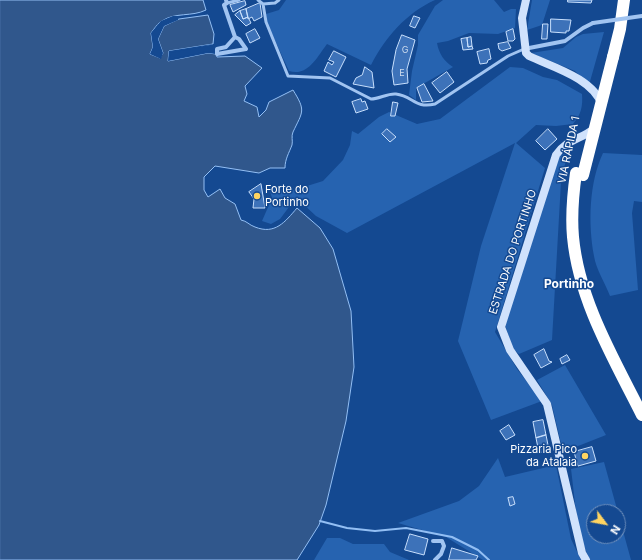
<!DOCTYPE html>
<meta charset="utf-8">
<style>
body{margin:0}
#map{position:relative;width:642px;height:560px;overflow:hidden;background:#144991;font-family:Inter,sans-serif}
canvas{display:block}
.north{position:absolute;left:586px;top:504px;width:40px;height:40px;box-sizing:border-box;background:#144991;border:1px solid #7292bd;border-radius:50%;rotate:122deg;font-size:11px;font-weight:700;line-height:16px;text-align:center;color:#fff}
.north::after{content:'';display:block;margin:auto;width:14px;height:18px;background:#ffd461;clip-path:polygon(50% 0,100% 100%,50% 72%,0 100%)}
</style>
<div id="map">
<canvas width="642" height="560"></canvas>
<div class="north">N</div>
</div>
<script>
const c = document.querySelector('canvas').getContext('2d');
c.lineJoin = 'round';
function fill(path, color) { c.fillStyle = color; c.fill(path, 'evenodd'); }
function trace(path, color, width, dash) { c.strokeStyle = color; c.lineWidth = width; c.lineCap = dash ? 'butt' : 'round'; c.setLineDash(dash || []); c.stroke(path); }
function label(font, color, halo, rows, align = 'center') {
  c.font = font + ' Inter,sans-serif'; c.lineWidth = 3; c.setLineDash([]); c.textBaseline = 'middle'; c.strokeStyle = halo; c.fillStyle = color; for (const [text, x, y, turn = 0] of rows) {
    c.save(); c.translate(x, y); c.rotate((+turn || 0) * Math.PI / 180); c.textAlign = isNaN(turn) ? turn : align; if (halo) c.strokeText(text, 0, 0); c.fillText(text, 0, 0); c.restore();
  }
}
const green = new Path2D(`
 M286 0H435C406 13 385 38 371 65L327 44C317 57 308 77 289 71L267 23 266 14 279 10Z
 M443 0H494L504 12 511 9H516L515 28 498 34 469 33 448 41 437 43C439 54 444 61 453 67L416 88V100L409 95 412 71 418 45V35L435 6Z
 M532 0H550L542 25 527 30Z
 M604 32 589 85 575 71 531 53 563 48 576 37 583 34Z
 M510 67 523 68 543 77 557 80 582 94C583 106 581 115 573 124L556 126 536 125 516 143 545 168 495 332 517 369 542 401 491 420 458 341 481 246 515 143 347 233 316 216 302 203 289 207 280 219 271 224 262 221 272 198 269 188 291 191 323 181 343 160 350 145 352 131 358 134 379 117 389 112 417 124 440 119Z
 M568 151 561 182 552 340 519 354 513 349 505 325 559 157Z
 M603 153 642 155V202L634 201 632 213 638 290 610 296C605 283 596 269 594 256 588 223 589 183 603 153Z
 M565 365 606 435 563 452 552 405 537 380Z
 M498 458 505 477 556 465 571 539 581 560H483L446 537 398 523 459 501 479 486Z
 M604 462 631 560H590C576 533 575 499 571 469ZM594 512H618V536H594Z
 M327 538H340L353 544H384L390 552 409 560H314Z`);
const water = new Path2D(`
 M0 0H203L206 10C192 17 175 12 162 21 158 23 154 29 151 33L153 47 150 54 160 58 163 53 158 39 164 26 179 19 208 15 214 34 213 44 169 51 168 61 208 53 216 54 217 57 245 56 262 68 245 86 247 94 244 101 257 107 259 117 266 110 269 102 293 90C306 111 303 111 293 132 291 136 293 141 292 145 289 153 285 159 285 168H270L259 173 215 166 204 177V190L208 197 220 189 225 198 235 204 241 220C247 221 249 225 255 227 275 235 285 222 297 208L320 228 333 249 351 311 354 367 346 421 326 505 319 525 297 560H0Z`);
const pier = new Path2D(`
 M173 16H178V20L164 26 158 39 163 53 161 59 150 54 153 47 151 33 161 21Z
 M213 44H215L171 53 170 59 208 51 216 52V54L208 53 168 61 169 51Z`);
const stream = new Path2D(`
 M320 521 347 528 375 531 406 528 452 537 478 550 489 560`);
const building = new Path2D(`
 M568 0H592L591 3 568 2Z
 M245 1 246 5 233 12 230 5Z
 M260 3 262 17 254 21 252 17 248 19 246 9Z
 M246 9 248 17 243 19 240 11Z
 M240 11 243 19 248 17 251 23 246 26 235 15Z
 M414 16 420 18 415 28 410 26Z
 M551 19 571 20 569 31H566V33L551 32Z
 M543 24H548L547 39H542Z
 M255 29 260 38 250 43 246 34Z
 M513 29 515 39 513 41H508L506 32Z
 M402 35 415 40 407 69 408 83 394 85 392 71 396 50Z
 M471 37 472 46 468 47 467 38Z
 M467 38 468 47 472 46 473 49 463 50 461 39Z
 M508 42 511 48 502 51 499 49 498 44Z
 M489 49 491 59 488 60 487 63 480 64 477 52Z
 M334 51 346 57 336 77 324 71 328 62 332 65 334 62 329 60Z
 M365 67 372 72 374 88 353 84 356 78 362 75Z
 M447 72 454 82 440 93 432 83Z
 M424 84 433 101 422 102 417 88Z
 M361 99 362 102 365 101 368 109 356 113 352 102Z
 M393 102 398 103 395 116H391Z
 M387 129 396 137 390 142 382 134Z
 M548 129 557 139 545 150 536 141Z
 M261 184 265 208H253L254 199 249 192Z
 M544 349 549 361 552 362 541 368 534 355Z
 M567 355 570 360 562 364 560 359Z
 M543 420 546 435 536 438 533 422Z
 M509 425 515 435 506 440 500 431Z
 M546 435 549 450 539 453 536 438Z
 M592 447 596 461 578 466 574 452Z
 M513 497 515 504 510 506 508 498Z
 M410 534 428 539 424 555 405 550Z
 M452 548 478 556 476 560H449Z`);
const lane = new Path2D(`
 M258 0 263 4 266 22 288 76 330 78 371 99C379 99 388 93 396 94 413 96 415 109 435 104L508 56 524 49
 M227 3 239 0
 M263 4 275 3 279 0`);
const street = new Path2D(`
 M226 0 227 3 224 5 235 37 239 39 246 49 217 54V49L226 47 235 37
 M524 49 565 41 583 28 593 23
 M433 541H442L444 546 441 554 435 560`);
const secondary = new Path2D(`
 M526 0 522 18 526 53 529 56C552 67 593 78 602 105
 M586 560 582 553 547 404 510 350 501 327 556 155C568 138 581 140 595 128`);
const highway = new Path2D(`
 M613 57 620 29 624 0
 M576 173C573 194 571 215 573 237 579 301 614 359 642 415`);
const streetBridge = new Path2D(`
 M593 23 642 16`);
const highwayBridge = new Path2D(`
 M583 175 613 57`);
const markers = [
 [257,196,4,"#ffd461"],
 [585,456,4,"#ffd461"]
];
const numberNames = [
 ["G",405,50],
 ["E",402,73]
];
const streetNames = [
 ["VIA RÁPIDA 1",569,150,-78],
 ["ESTRADA DO PORTINHO",513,252,-72]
];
const poiNames = [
 ["Forte do",265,190],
 ["Portinho",265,203],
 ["Pizzaria Pico",577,450,"right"],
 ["da Atalaia",577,463,"right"]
];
const neighbourhoodNames = [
 ["Portinho",569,284]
];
fill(green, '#2663b0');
fill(water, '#30578c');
trace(water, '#93bff4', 1);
fill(pier, '#144991');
trace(stream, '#93bff4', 2);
fill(building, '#3d72b9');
trace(building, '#c8dffc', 1);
trace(lane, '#a1c4f1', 3);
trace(street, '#a1c4f1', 4);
trace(secondary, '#d0e2fc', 8);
trace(highway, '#fff', 12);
trace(streetBridge, '#a1c4f1', 4);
trace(highwayBridge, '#fff', 12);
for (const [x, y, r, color] of markers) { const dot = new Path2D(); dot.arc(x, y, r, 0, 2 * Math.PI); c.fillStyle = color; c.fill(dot); trace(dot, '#144991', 1.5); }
label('9px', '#cedcee', null, numberNames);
label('11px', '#fff', '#144991', streetNames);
label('11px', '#fff', '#144991', poiNames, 'left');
label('bold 12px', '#fff', '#144991', neighbourhoodNames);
</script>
